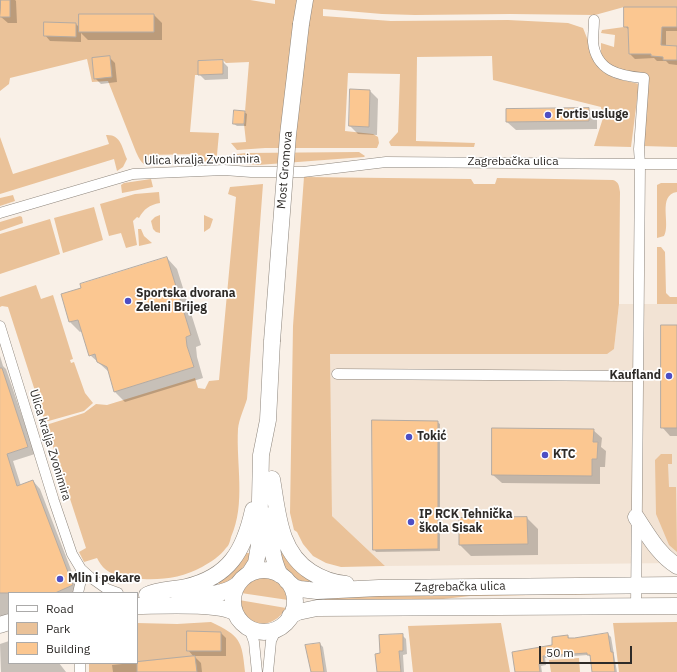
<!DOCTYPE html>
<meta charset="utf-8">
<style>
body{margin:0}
#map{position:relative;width:677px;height:672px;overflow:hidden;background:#f9f0e7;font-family:"IBM Plex Sans",sans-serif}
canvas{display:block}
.legend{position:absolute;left:8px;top:592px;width:130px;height:72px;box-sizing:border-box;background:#fff;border:1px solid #abaaa9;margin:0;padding:5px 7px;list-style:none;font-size:12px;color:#2e2b28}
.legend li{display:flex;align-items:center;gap:8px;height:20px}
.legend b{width:20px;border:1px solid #abaaa9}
.scale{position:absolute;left:539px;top:646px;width:93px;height:18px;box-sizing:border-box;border:2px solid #2e2b28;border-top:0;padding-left:5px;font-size:12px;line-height:14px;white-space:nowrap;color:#2e2b28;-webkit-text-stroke:3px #fff;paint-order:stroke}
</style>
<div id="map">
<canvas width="677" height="672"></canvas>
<ul class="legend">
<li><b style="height:5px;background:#fff"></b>Road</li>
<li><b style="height:11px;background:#eac299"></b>Park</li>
<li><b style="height:11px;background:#fbc791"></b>Building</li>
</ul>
<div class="scale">50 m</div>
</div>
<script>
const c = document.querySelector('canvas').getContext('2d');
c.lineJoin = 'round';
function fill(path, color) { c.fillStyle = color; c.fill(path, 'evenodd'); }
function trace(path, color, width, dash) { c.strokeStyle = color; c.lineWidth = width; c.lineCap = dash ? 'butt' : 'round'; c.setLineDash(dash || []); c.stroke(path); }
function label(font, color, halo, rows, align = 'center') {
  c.font = font + ' "IBM Plex Sans",sans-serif'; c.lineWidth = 3.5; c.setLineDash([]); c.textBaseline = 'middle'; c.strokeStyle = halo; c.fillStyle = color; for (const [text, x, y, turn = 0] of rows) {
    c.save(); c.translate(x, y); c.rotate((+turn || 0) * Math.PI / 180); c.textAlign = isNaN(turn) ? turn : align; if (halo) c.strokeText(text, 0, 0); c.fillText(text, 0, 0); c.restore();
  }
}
const built = new Path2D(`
 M619 304H677V563L385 566 332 516 329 354H594L614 349Z`);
const green = new Path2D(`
 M0 0H250L275 4V0H677V7H624L595 15 510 14 415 15 382 14 323 9V16L391 21 508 20 568 23 583 28 599 68 614 78 639 84 631 147 594 146 603 118 601 107 493 80 492 56 417 57 416 141 475 143 474 147 391 146 389 142 398 132 400 74 348 73 345 131 373 134 378 137 379 143 377 148H265L237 150 231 143 246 142 244 124 249 62 226 63 223 60 198 61V75H195L190 132 219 133 217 155 212 162H199L198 154 150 155 148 166C141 164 139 158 136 152L108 81 92 82 87 59 10 78 9 84 0 91Z
 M624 27H677V147L643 146 646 74 617 71 605 62 601 56V43L614 47 615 35 601 33 602 30Z
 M106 135C121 134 122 148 127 159L123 167 117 171 114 159 0 194V137L13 174 109 144Z
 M359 152 365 156 364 157 258 165C248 164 238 166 237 154L246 153Z
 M304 177 471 179 474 184H495L497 178 613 180C619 182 619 186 620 192L619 304 614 349 607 354H330L332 516 385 566 341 567 326 563 313 556 303 544 297 532 294 530 290 513 293 326Z
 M151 179 153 187 122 193 121 185 124 183Z
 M661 183H677V192C657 195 671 224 664 236L657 238V185Z
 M263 184 247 399C244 409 239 419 238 429 236 464 246 504 231 537 230 541 229 546 226 548 220 556 211 562 202 567 184 577 164 580 143 579 124 578 106 577 97 558L84 562 79 552 86 548 46 425 84 413 96 404 107 405 195 378 198 388 205 389 209 381 219 380 236 197 228 194 230 187Z
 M159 192 160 203C149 205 144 209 139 218L137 217 133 221 137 245 126 248 121 233 109 236 100 204 135 194Z
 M13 195 15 201 0 206V198Z
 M94 207 103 240 63 253 54 218Z
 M160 215V233L156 232 153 229 151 221 155 217Z
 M204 215 213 219 210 228 204 232Z
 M20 216 22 217 23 223 0 231V222Z
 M50 219 60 254 0 274V234Z
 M138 229H141L144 236 152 243 139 246Z
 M657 247H661L665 252 666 293 670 297H677V304H657Z
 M36 285 41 299 53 295 73 359 70 360 71 363 74 362 85 393 93 403 84 411 45 422 8 307 2 306 0 307V297Z
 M661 454H672V464H668L669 487H676L677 552 669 545 656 514 655 460Z
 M245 553H253C243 570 234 578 218 588L219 581Z
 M285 553 310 577 309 586C291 576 287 572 278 554Z
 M260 577C275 577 286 585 288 600L241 593C245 584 251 580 260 577Z
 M608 591 607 594 470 596 434 600 324 604 325 595Z
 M239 600 286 608C272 632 243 628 239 600Z
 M211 622C240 636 242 640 245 672H89V663H137V623L177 624Z
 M677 622V672H619L613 623Z
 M501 623 510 672H413L408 626Z
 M579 658 580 672H551L549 660Z`);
const shadow = new Path2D(`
 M0 0H15L16 1 17 23H8L1 17V14L0 15Z
 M677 8V31H666V46L677 47V65L669 64 666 61H657L654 58 635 59 630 54 629 30 625 26Z
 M154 15 162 23V40H88L81 33V42L50 41 45 35 76 24 80 28Z
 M109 57 115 63 117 82 101 84 95 78Z
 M222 61 228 67V79L205 80 199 74Z
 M370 91 378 99 377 135 358 134 350 126Z
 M588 109 597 117V129L516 130 507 122Z
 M244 112 247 114 246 126H237L234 124Z
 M167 258 177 269 201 345 196 347 197 357 203 378 125 402 115 392 109 372 90 355 82 331 80 332 70 322 62 295Z
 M677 326V436H670L662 427Z
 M0 356 3 366 6 369 35 454 13 461 21 486 33 481 40 489 80 593H9V620L0 623Z
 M437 422 440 424V551L376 552 374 549Z
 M593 430 602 438 601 447 606 451 605 467H600V484L502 483 493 475Z
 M527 518 538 529V555L471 556 460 545Z
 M221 633 226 638V656H194L201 663 202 672H113L112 665 194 657 188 650Z
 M608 634 611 637 617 672H594L591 657 588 655 545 658 546 665 541 666 542 672H516L568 636 570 639Z
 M402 635 406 639 407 654 403 655 404 672H378L381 654Z
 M9 641V663H59L66 672H1L0 644Z
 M320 644 323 647 327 672H311Z`);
const building = new Path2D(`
 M1 0H10V17H0Z
 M624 7H677V27H662L661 45 677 46V60H663V57L651 56V54H629L628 27H624Z
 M79 14H154V32H79Z
 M44 22 76 23V37L44 36Z
 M110 56 112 77 94 79 92 58Z
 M223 60V74L198 75V61Z
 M350 89 370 90 369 127 349 126Z
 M589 108V121L506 122V109Z
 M234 110 245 111 244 124H233Z
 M167 257 191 335 186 337 187 346 194 367 114 392 107 367 97 362 95 354 89 356 78 320 69 322 61 294 81 288 80 284Z
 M661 325H677V428H661Z
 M0 368H2L28 447 7 454 17 486 33 480 73 585 55 593H0Z
 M372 420 438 421V549L373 550Z
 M492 428 594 429 593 442H598L597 459H592V476L492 475Z
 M527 517 528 544 459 545V518Z
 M187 631 221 632V651H187Z
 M608 633 611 652H613L615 672H592L590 655H587V653L543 656 544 663 539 664 540 672H515L512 652 552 645V637L568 635V638H574Z
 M403 634V651H399L401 672H377L375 654 380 653 379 635Z
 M320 643 324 672H311L305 645Z
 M195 656 197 672H137V662Z`);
const minor = new Path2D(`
 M0 213 133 174 224 170 251 172H303L386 162 640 164 639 149 644 78C619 76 596 71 593 42 593 35 594 27 594 20
 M0 326 54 501 72 554 81 569 90 577 107 589 118 593
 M337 374 638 376
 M78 593 81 580V569
 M636 607 640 164H677
 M249 628 254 642 257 672
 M80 663V672
 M268 672 271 641 277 628`);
const primary = new Path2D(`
 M301 24 305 0
 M272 479C278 513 279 552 311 572 322 579 334 583 346 584
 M271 515C271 536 270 555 280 575
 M636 517C648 535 659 555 677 566
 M233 601a31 31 0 1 1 62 0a31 31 0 1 1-62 0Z
 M249 574 256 563 259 545 261 455 268 420 272 341
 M287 581 294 587 300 589 317 591 379 588 677 585
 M147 595C159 589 172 590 186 587 229 577 244 551 253 510
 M179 595C199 594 221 597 237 585
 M137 606C157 606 222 602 235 613
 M290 616 298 612 317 608 677 606
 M0 625 9 622`);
const primaryBridge = new Path2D(`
 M272 341 288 135 301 24`);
const markers = [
 [548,115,4,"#4d4ec4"],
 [128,301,4,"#4d4ec4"],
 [669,376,4,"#4d4ec4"],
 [409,437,4,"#4d4ec4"],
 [545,455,4,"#4d4ec4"],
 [411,522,4,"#4d4ec4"],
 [60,579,4,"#4d4ec4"]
];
const poiNames = [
 ["Fortis usluge",556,115],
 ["Sportska dvorana",136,294],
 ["Zeleni Brijeg",136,308],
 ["Kaufland",661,376,"right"],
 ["Tokić",417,437],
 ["KTC",553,455],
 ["IP RCK Tehnička",419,515],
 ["škola Sisak",419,529],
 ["Mlin i pekare",68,579]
];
const streetNames = [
 ["Ulica kralja Zvonimira",202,160,-1],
 ["Zagrebačka ulica",513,162],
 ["Most Gromova",285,170,-85],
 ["Ulica kralja Zvonimira",50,445,73],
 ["Zagrebačka ulica",460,587,-1]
];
fill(built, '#f2e3d4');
fill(green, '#eac299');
fill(shadow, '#0003');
fill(building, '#fbc791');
trace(building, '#b4aba3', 1);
trace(minor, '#8e867d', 11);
trace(primary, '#8e867d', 17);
trace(minor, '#fff', 10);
trace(primary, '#fff', 16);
trace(primaryBridge, '#8e867d', 17, []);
trace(primaryBridge, '#fff', 16);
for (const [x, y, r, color] of markers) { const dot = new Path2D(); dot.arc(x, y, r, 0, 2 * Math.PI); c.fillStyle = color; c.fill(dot); trace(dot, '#fff', 1.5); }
label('bold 12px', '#2e2b28', '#fff', poiNames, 'left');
label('12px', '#2e2b28', '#fff', streetNames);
</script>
